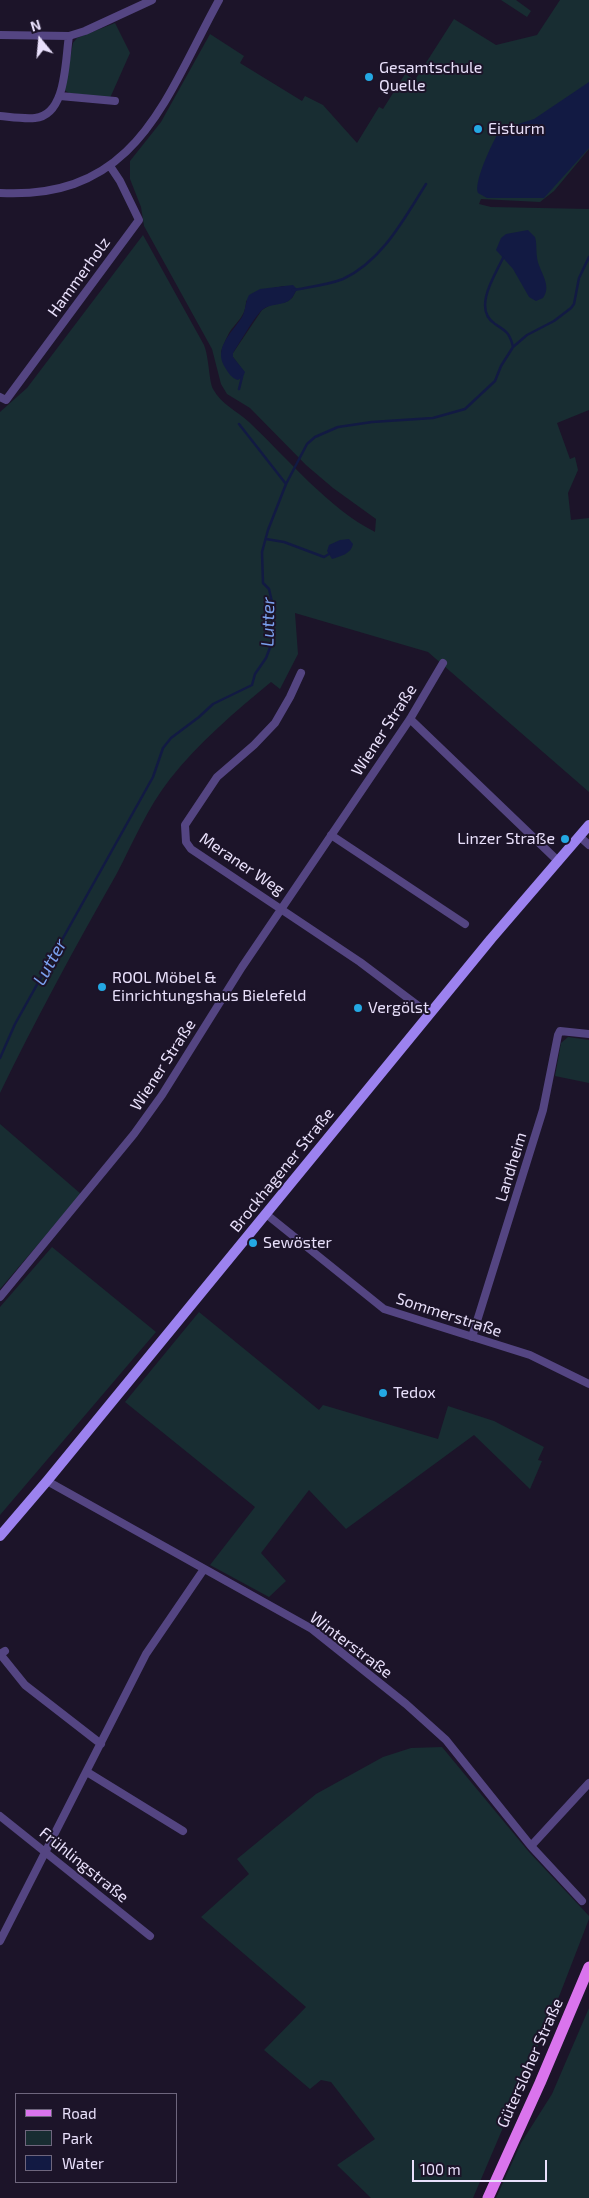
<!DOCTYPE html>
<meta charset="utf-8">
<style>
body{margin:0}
#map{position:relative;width:589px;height:2198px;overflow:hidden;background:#1c1429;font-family:"Exo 2",sans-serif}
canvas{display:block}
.legend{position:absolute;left:15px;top:2093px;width:162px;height:90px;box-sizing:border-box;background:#1c1429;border:1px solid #6e667d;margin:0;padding:6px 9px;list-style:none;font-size:15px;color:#e9e0fb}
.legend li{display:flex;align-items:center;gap:10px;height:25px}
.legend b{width:25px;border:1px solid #6e667d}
.north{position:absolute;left:15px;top:15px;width:50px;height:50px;-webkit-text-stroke:4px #1c1429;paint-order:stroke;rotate:343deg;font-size:14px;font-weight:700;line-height:20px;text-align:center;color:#e9e0fb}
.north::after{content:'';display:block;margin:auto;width:18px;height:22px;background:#e9e0fb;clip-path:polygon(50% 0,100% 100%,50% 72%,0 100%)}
.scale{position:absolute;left:412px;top:2160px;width:135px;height:22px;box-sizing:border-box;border:2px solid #e9e0fb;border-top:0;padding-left:6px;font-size:15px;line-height:18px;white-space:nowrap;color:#e9e0fb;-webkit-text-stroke:4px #1c1429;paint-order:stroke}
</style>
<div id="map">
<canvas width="589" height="2198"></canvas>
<ul class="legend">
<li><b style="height:6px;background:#da74ed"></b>Road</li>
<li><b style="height:14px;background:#182d32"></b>Park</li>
<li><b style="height:14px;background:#121a43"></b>Water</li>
</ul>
<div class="north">N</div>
<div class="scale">100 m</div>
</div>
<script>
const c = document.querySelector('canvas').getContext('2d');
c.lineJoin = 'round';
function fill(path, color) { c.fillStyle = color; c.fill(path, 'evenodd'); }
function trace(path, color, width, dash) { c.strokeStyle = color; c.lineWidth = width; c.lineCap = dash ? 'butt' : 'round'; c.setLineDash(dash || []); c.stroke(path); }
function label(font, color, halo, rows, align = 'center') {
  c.font = font + ' "Exo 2",sans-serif'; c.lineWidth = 4; c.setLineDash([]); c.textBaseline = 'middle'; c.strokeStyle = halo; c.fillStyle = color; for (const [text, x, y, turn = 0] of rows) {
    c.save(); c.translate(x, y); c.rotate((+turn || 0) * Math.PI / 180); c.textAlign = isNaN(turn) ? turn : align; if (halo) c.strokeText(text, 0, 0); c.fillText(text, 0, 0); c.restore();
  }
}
const green = new Path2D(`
 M501 0H516L531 11 527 17Z
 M560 0H589V149L554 191 540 202 481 199 479 204 491 207 589 209V410L557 423 570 459 575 457 578 470 568 493 571 520 589 518V792L428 652 295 613 298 654 280 689 271 682C235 712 199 742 170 779 147 808 133 843 116 875 75 947 36 1019 0 1093V412L27 388 143 235 204 345C209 357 209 381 213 389 221 404 237 411 249 422 287 458 329 509 375 532L376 519 333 488 306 465 250 408 227 394 221 384 212 349 144 226 141 207 130 179V161L161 122 210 34 244 56 240 63 302 101 305 96 323 105 357 143 379 107 383 109 405 74 415 80 454 19 496 45 537 35ZM284 286 297 289 292 298 286 302 270 305 262 310 233 353V357L244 372 221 352C223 345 226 339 229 333 237 321 246 316 246 301L274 288Z
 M115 23 130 53 110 98 69 93 64 90 73 43 77 38Z
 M568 1037 589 1040V1083L555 1076 561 1043Z
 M0 1124 81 1194 0 1289Z
 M52 1247 156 1332 0 1515V1307Z
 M199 1312 319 1410 323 1405 438 1439 448 1406 494 1421 544 1447 538 1460 542 1461 530 1489 474 1435 346 1529 309 1490 261 1553 286 1581 269 1597 210 1565 255 1507 125 1402Z
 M442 1747 529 1852 589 1916V1919L560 1994 473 2198H371L337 2165 375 2139 331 2082 321 2080 310 2089 264 2050 306 2007 201 1917 249 1874 237 1859 316 1794 383 1757 411 1748Z
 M589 2008V2198H496L521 2143 552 2094Z`);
const water = new Path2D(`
 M589 82V148L544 198H487L478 193C473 182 495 136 503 125H515L534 119Z
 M528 230 535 237C537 244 536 250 537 257 538 270 553 285 543 298L536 301 529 297 513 269 496 250 501 238 506 234Z
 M293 285 297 289C295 292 294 296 291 299 284 306 270 303 262 310 253 319 241 341 233 353V357L245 372 243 377 238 380C232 378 229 374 226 369 212 349 231 334 242 317 246 310 245 302 249 295L260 289Z
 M349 539 353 544C351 554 341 556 332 559L327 551 329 545 340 540Z`);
const stream = new Path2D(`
 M503 258C495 275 472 309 495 324 506 331 510 333 513 347
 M293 290C309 287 328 285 343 279 382 261 404 219 426 184
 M239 389 242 377
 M239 424 286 484
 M266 539 284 542 324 557 329 554
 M0 1058 15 1024 153 777 163 748 171 738 199 717 213 704 252 685 255 674 266 658 273 640 272 602 269 589 263 583 262 552 268 530 286 484 307 444 315 437 338 427 372 422 433 418 465 409 495 381 501 366 513 347 527 335 554 321 571 308 574 304 579 278 589 257`);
const minor = new Path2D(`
 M0 35 69 36 85 31 152 0
 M60 96 115 101
 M0 116C11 117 24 119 35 118 67 115 65 60 69 36
 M0 193C137 200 164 100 219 0
 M0 397 6 400 139 220 120 181 110 166
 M301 673 290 697 275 723 254 745 217 777 185 825 186 842 191 849 360 962 429 1014
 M410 719 558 861
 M331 835 465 924
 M579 836 589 845
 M266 1214 384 1309 530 1355 589 1384
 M0 1297 134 1134 162 1095 242 967 410 719 443 663
 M472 1337 543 1110 558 1035 560 1031 589 1034
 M47 1481 312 1629 406 1704 446 1740 531 1846 582 1901
 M5 1651 0 1654 25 1685 101 1744
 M87 1772 183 1831
 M0 1816 150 1936
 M531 1846 589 1783
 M0 1941 146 1654 204 1569`);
const secondary = new Path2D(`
 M0 1536 47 1481 491 939 589 825`);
const primary = new Path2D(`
 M488 2198 540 2083 589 1967`);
const markers = [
 [369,77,5,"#24a8e3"],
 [478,129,5,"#24a8e3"],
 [565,839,5,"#24a8e3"],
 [102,987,5,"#24a8e3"],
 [358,1008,5,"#24a8e3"],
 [253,1243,5,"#24a8e3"],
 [383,1393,5,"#24a8e3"]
];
const poiNames = [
 ["Gesamtschule",379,68],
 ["Quelle",379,86],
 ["Eisturm",488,129],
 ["Linzer Straße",555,839,"right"],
 ["ROOL Möbel &",112,978],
 ["Einrichtungshaus Bielefeld",112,996],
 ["Vergölst",368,1008],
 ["Sewöster",263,1243],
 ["Tedox",393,1393]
];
const streetNames = [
 ["Hammerholz",79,277,-54],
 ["Wiener Straße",384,730,-57],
 ["Meraner Weg",242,864,34],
 ["Wiener Straße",163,1065,-57],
 ["Landheim",511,1167,-73],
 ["Brockhagener Straße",282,1170,-51],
 ["Sommerstraße",449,1315,18],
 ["Winterstraße",351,1645,37],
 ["Frühlingstraße",84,1865,39],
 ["Gütersloher Straße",530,2063,-66]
];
const waterNames = [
 ["Lutter",268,622,-89],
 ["Lutter",50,962,-61]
];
fill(green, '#182d32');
fill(water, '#121a43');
trace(stream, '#121a43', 2.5);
trace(minor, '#544582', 8);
trace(secondary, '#9c82ef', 10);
trace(primary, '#da74ed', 11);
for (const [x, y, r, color] of markers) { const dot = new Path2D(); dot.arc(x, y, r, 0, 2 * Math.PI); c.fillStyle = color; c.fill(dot); trace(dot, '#1c1429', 2); }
label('16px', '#e9e0fb', '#1c1429', poiNames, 'left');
label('16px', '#e9e0fb', '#1c1429', streetNames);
label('italic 18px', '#7ba0ee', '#1c1429', waterNames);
</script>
